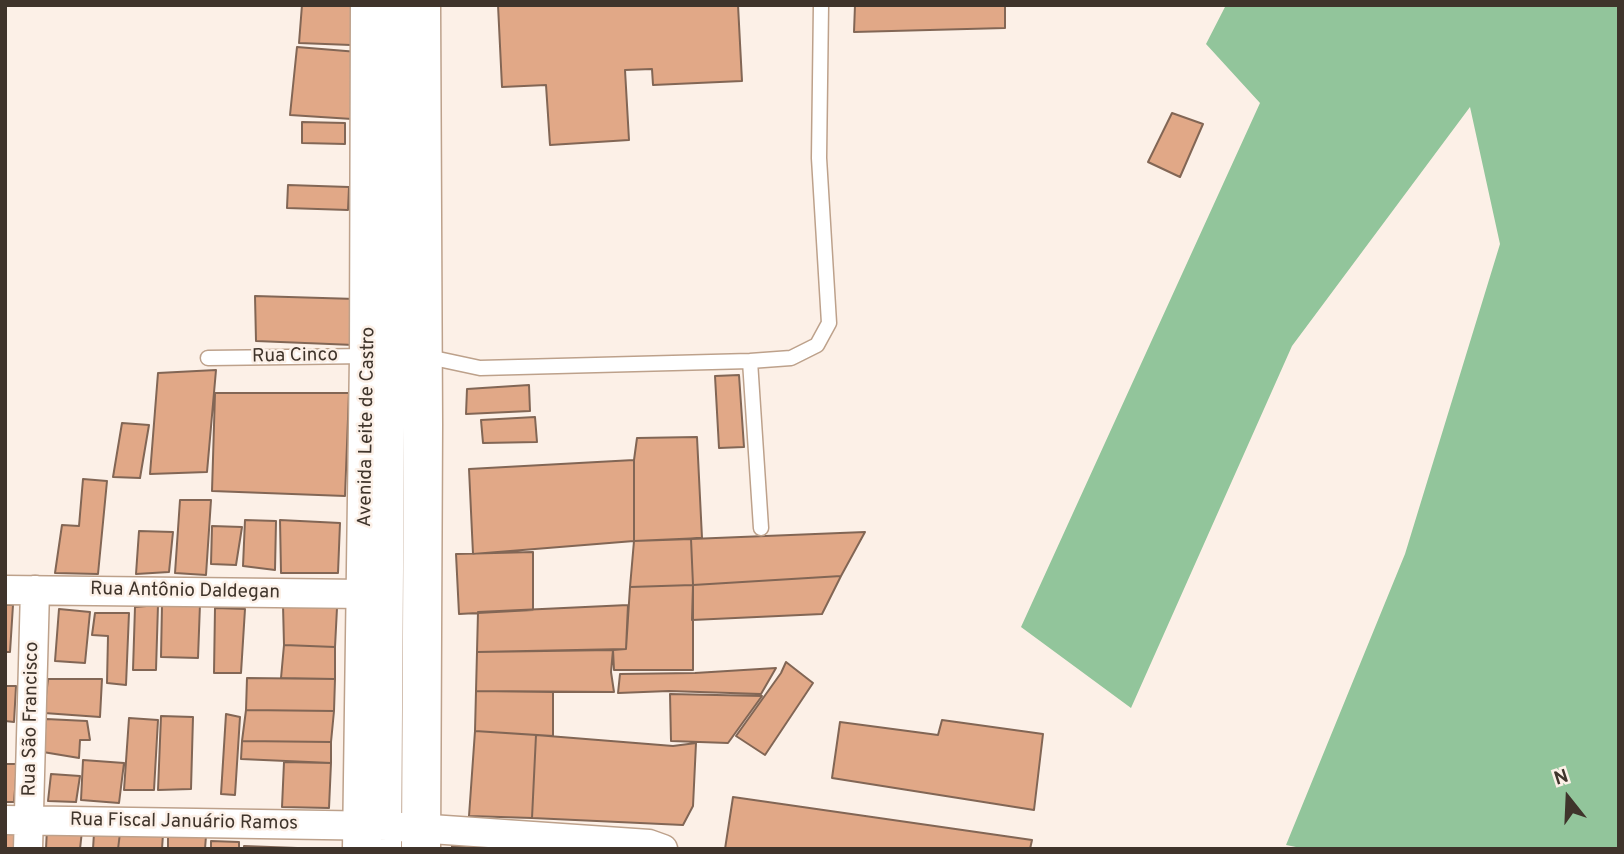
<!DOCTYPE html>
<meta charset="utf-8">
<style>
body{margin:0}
#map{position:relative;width:1624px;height:854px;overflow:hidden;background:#fcf0e7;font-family:Overpass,sans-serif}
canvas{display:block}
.frame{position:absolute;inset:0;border:7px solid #3f342b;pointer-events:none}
.north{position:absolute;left:1533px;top:763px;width:70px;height:70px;-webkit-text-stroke:5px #fcf0e7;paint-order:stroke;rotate:342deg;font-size:19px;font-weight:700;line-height:28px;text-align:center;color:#3f342b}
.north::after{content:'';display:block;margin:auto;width:24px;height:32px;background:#3f342b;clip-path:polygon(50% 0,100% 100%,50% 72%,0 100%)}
</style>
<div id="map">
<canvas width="1624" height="854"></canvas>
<div class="frame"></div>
<div class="north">N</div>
</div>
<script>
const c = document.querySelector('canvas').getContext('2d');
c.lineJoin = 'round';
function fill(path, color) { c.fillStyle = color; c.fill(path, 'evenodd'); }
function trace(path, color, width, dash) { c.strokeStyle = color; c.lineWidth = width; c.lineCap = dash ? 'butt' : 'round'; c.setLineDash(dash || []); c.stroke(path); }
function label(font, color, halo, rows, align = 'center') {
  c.font = font + ' Overpass,sans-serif'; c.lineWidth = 5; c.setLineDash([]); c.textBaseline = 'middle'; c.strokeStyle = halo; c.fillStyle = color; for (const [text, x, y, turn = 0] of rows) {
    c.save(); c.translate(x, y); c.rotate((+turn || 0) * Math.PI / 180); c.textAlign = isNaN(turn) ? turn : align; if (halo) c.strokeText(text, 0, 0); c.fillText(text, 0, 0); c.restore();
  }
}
const forest = new Path2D(`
 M1226 5H1619V849H1306L1286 845 1405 554 1500 244 1470 107 1292 346 1131 708 1021 627 1260 103 1206 44Z`);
const building = new Path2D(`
 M302 5H354L351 45 299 43Z
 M498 5H738L742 81 653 85 652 69 625 70 629 140 550 145 546 85 502 87Z
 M855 5H1005V28L854 32Z
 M297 47 358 52 352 119 290 115Z
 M1172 113 1203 124 1180 177 1148 162Z
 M302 122 345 123V144L302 143Z
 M288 185 349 187 348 210 287 208Z
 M255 296 356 299 354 345 256 341Z
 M216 370 207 472 150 474 158 373Z
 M739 375 744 447 719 448 715 376Z
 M529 385 530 411 466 414 467 389Z
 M215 393H349L345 496 212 491Z
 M535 417 537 442 483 443 481 420Z
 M122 423 149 425 140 478 113 477Z
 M697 437 702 538 634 541V460L637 438Z
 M634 460V541L473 554 469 469Z
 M83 479 107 481 98 574 55 573 62 525 79 526Z
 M180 500H211L206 575 175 573Z
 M245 520 276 521 275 570 243 566Z
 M280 520 340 523 338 573H281Z
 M212 526 242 527 236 565 211 564Z
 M139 531 173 532 169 572 136 574Z
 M865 532 841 576 693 585 691 539Z
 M691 539 693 585 630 587 634 541Z
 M533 552V610L459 614 456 554Z
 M841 576 822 614 692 620 693 585Z
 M693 585V670H614L613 650 626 649 630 587Z
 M200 604 198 658 161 657 162 605Z
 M5 605H13L10 652H5Z
 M158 605 156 670H133L135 607Z
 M283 605 337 608 335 647 284 645Z
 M628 605 626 649 477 652 478 612Z
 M215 608 245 609 241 673H214Z
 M59 609 90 612 85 663 55 661Z
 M95 613H129L126 685 107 683 108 636 92 635Z
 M284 645 335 647V679L281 678Z
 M613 650 611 672 614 692 476 691 477 652Z
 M786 662 813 683 765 755 736 736 781 673Z
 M776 668 761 694 669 691 618 693 620 674 695 673Z
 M247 678 335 679 334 711 246 710Z
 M48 679H102L100 717 44 713Z
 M5 686H16L14 722 5 721Z
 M476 691 553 692V736L475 731Z
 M670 694 762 696 728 743 671 741Z
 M246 710 334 711 331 742 242 741Z
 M226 714 240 717 235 795 221 794Z
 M161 716 193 717 191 789 158 790Z
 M129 718 158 720 154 790H124Z
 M46 719 87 721 90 740H80L79 758 43 752Z
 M942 720 1043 734 1034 810 832 778 840 722 938 735Z
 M475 731 536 735 532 818 469 816Z
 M536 735 673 746 696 743 693 806 683 825 532 818Z
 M242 741 331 742V763L241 759Z
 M83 760 124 763 119 803 81 800Z
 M284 762 331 763 329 808 282 807Z
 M5 764H17L14 802H5Z
 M51 774 80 776 76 802 48 801Z
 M733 797 1032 840 1030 849H725Z
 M47 828 82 831 80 849H46Z
 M5 833H18L17 849H5Z
 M94 833H120L118 849H93Z
 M120 833 163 834 162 849H118Z
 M168 835 206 836 205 849H168Z
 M211 841 239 842V849H211Z
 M244 846 324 849H244Z
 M452 846H515V849H452Z`);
const lane = new Path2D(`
 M424 356 480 368 750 361 791 358 817 345 829 323 819 158 821 5
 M208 358 368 356
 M750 361 761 528`);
const street = new Path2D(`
 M5 590 365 594
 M5 820 387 826 649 844 663 849
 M28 849 35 590
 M387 849 393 5`);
const highway = new Path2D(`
 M421 5 423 425 421 849
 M362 849 369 356 370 5`);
const streetNames = [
 ["Rua Cinco",295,357,-1],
 ["Avenida Leite de Castro",368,427,-89],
 ["Rua Antônio Daldegan",185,592,1],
 ["Rua São Francisco",32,719,-89],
 ["Rua Fiscal Januário Ramos",184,823,1]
];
fill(forest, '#92c59b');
fill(building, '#e1a887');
trace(building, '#826655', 2);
trace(lane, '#bda18b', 17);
trace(street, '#bda18b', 31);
trace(highway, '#bda18b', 41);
trace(lane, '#fff', 14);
trace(street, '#fff', 28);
trace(highway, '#fff', 38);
label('19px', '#3f342b', '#fcf0e7', streetNames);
</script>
